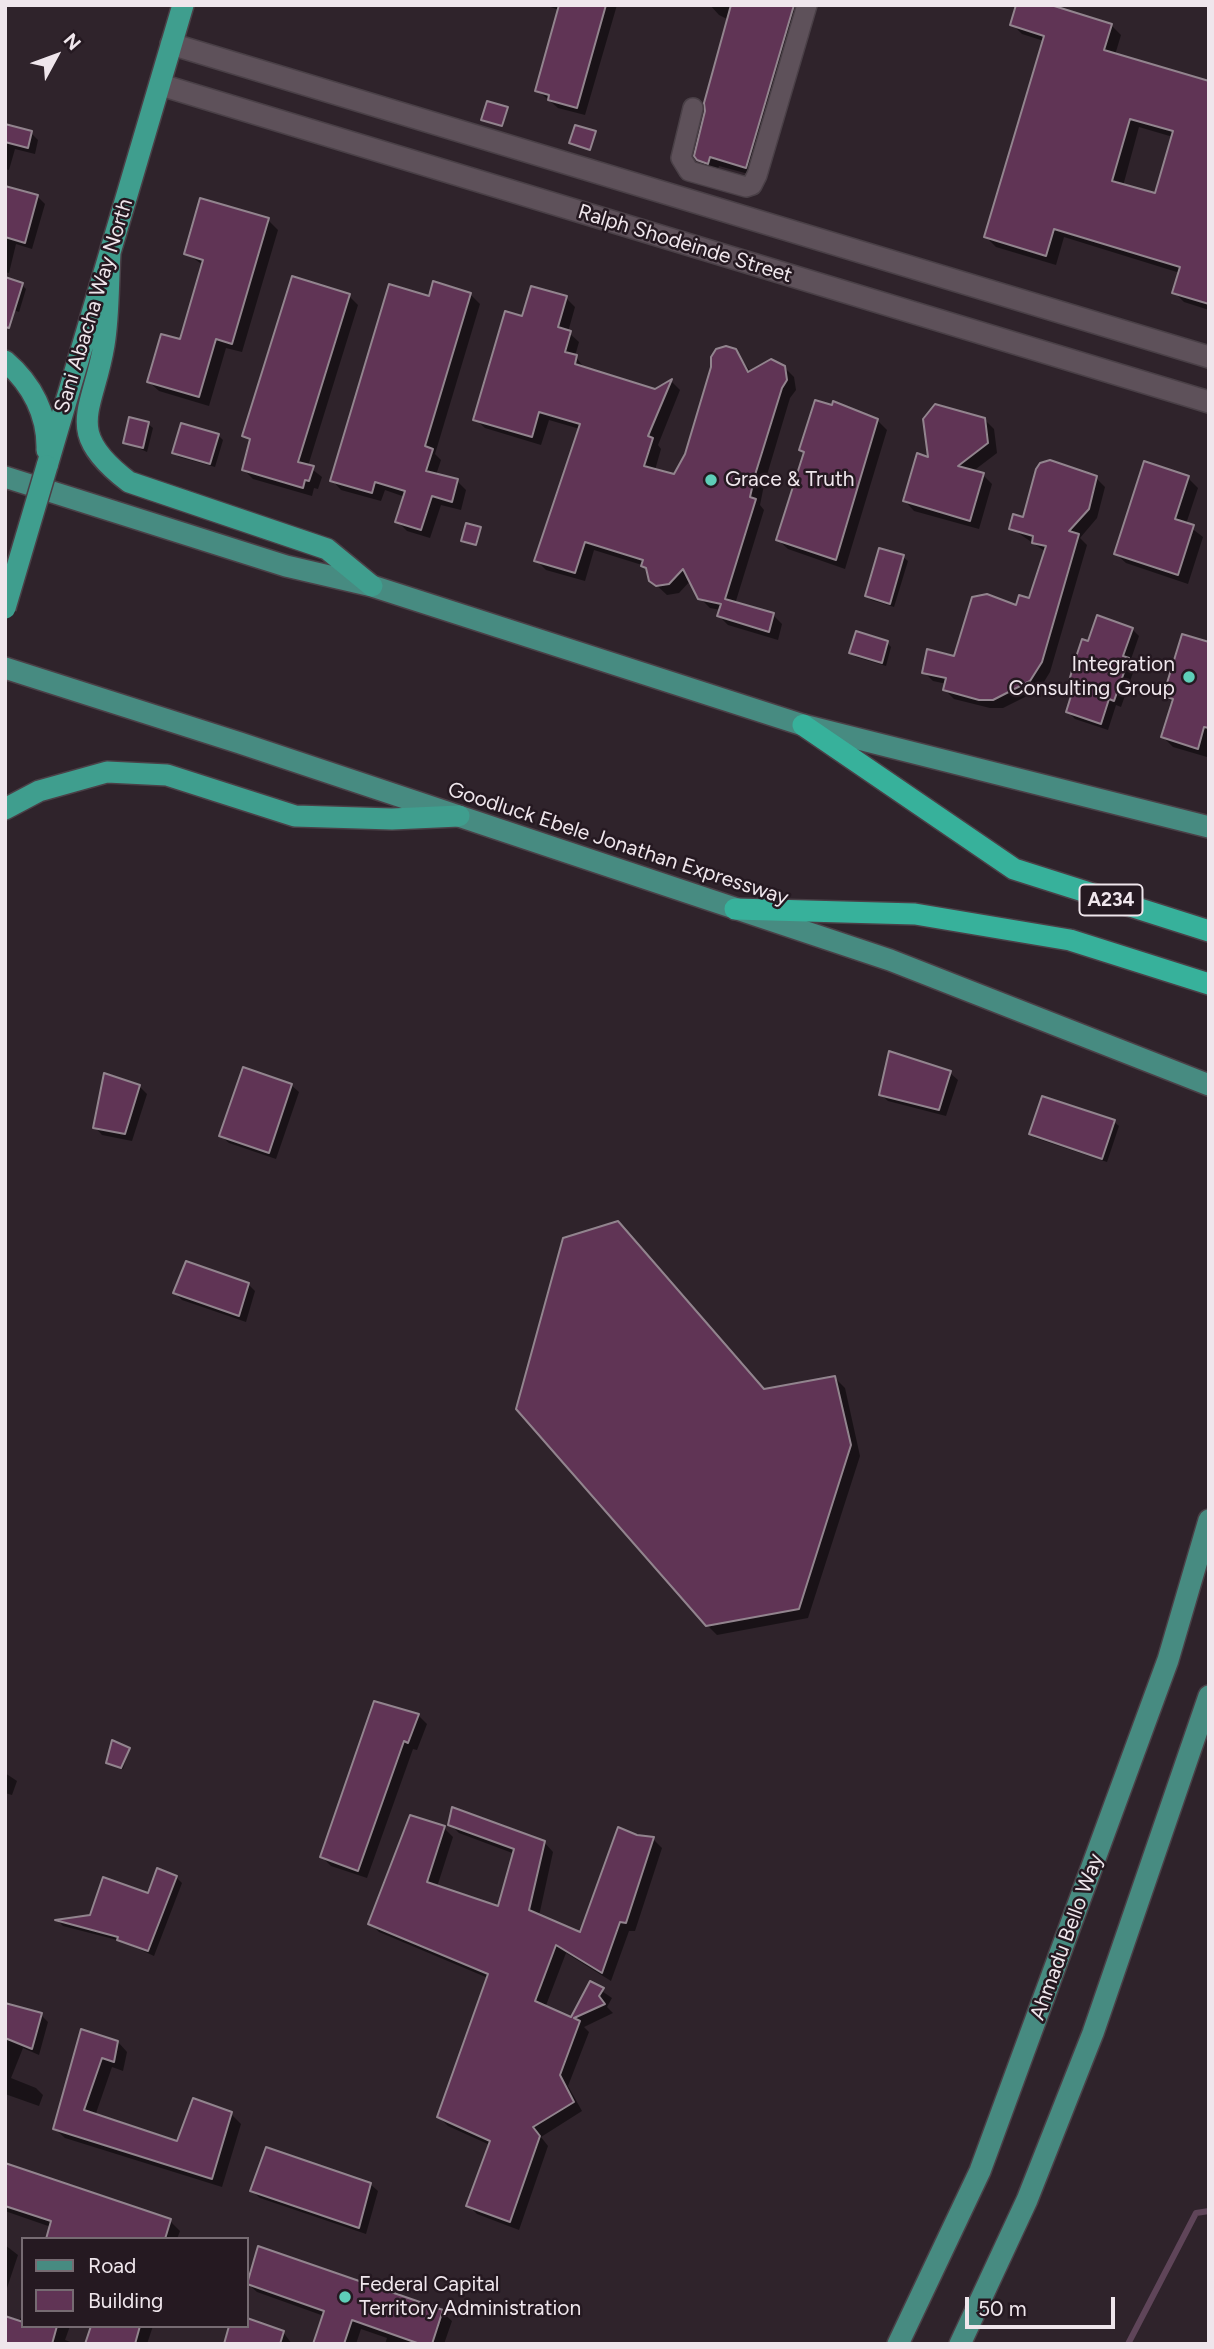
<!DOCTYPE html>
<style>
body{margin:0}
#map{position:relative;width:1214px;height:2349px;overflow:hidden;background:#2f232b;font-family:Figtree,sans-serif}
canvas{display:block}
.frame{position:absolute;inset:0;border:7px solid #efe6ec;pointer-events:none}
.legend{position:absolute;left:21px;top:2237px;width:228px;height:91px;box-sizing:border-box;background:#251921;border:2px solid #766b72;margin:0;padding:9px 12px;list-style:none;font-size:21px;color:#efe6ec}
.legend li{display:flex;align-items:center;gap:14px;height:35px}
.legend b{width:35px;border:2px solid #766b72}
.north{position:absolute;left:21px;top:21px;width:70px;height:70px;-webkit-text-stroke:5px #251921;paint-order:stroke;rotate:49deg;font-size:19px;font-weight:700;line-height:28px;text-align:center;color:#efe6ec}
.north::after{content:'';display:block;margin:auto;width:24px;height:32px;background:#efe6ec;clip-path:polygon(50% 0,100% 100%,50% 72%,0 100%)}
.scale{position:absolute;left:965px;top:2297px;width:150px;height:32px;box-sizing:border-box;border:4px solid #efe6ec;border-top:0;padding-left:9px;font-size:21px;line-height:24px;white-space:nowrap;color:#efe6ec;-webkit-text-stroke:5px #251921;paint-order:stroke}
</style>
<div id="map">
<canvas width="1214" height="2349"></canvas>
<div class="frame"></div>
<ul class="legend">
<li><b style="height:9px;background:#478b81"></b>Road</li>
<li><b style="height:19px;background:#603455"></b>Building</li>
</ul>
<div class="north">N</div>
<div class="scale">50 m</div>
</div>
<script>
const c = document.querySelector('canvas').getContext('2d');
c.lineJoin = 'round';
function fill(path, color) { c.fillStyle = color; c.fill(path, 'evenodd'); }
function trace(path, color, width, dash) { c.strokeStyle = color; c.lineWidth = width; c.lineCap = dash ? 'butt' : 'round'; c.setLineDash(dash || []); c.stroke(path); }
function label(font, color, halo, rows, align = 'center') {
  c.font = font + ' Figtree,sans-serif'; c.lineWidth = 5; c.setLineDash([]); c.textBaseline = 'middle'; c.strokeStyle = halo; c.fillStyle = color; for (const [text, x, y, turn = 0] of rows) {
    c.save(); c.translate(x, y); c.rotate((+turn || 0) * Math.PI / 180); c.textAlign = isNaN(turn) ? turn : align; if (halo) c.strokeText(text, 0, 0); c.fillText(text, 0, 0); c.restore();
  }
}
const shadow = new Path2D(`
 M545 5H617L585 115 558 108 537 90 559 10Z
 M710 5H787L802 18 756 176 719 166 717 172 708 169 698 159 729 20 719 15Z
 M1012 24 1111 25 1121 35 1115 55 1209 83V310L1184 302 1174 292 1180 273 1064 237 1056 265 996 247 986 237 1044 41 1022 34ZM1139 127 1173 137 1156 195 1123 186Z
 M507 109 503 127 485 121Z
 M5 126 31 133 38 140 35 154 15 149 9 170 5 169Z
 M595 133 591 151 571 143Z
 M5 194 37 196 45 204 32 249 16 244 9 273 5 272Z
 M268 220 278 230 242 352 226 348 209 406 159 391 149 382 181 341 203 265 186 253Z
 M434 284 471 295 480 304 435 454 441 460 436 475 457 481 466 490 461 510 441 505 430 538 407 531 397 521 405 497 385 490 381 501 341 490 332 480 430 298Z
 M22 285 26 289 19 312 5 307Z
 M349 296 358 305 308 466 322 477 318 489 314 488 312 496 253 479 244 470 251 443 244 436Z
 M566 298 575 307 568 332 579 342 575 356 585 369 655 391 672 382 680 390 658 445 661 449 655 470 675 476 735 351 751 372 784 367 794 377 796 390 790 398 764 485 760 505 764 510 735 604 773 615 782 624 778 640 728 625 719 616 721 610 710 608 700 598 691 580 679 593 667 595 651 580 649 571 642 565 594 550 585 581 546 570 536 560 580 429 549 420 541 445 485 428 475 419 523 318Z
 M834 403 877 420 887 430 845 569 788 549 778 540 806 454 801 450Z
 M984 419 994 429 997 453 972 472 983 475 992 484 979 529 914 511 905 501 931 460Z
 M148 424 153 428 147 452 125 442Z
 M218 435 223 440 215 467 179 457 174 452Z
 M1096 478 1105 487 1097 518 1080 538 1087 545 1050 672 1039 690 1003 708H990L954 699 945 690 947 684 933 681 924 672 956 658 1031 600 1046 552 1011 528Z
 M1188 478 1198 488 1186 524 1203 537 1188 584 1126 563 1116 554Z
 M480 529 477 546 463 540Z
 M903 557 908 561 894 607 871 600 867 596Z
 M1132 629 1139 636 1130 662 1135 667 1121 707 1116 705 1108 730 1075 719 1068 712 1076 685 1071 681 1089 644Z
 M887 643 891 647 886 666 856 657 851 653Z
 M1209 644V753L1207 757 1173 747 1163 737 1173 703 1165 695Z
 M890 1054 950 1073 958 1080 946 1116 888 1101 880 1094Z
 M105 1075 140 1087 147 1094 132 1141 102 1135 95 1127Z
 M291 1085 299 1092 276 1159 229 1143 221 1136Z
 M1114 1122 1119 1126 1107 1162 1035 1138 1031 1134Z
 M248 1284 255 1291 246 1322 182 1300 175 1293Z
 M835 1378 845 1388 860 1456 808 1618 717 1635 707 1625 765 1390Z
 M418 1715 427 1724 417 1750 413 1749 367 1878 331 1866 322 1857Z
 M129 1749 123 1769 108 1762Z
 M5 1773 17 1781 12 1795 5 1793Z
 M450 1824 544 1842 553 1852 539 1916 581 1935 637 1837 653 1839 662 1848 635 1931H629L611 1981 566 1953 545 2008 572 2019 590 1983 612 1998 607 2007 613 2013 584 2027 589 2032 568 2086 582 2111 541 2137 548 2146 519 2230 477 2214 468 2205 490 2145 448 2126 439 2117 488 1978 379 1932 370 1923 444 1828 453 1837 437 1887 499 1908 515 1854 459 1833Z
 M176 1877 182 1883 154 1956 121 1941 63 1926 59 1922 92 1917 149 1895Z
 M5 2004 41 2015 48 2022 39 2055 23 2048 11 2078 36 2088 43 2095 39 2106 5 2094Z
 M82 2031 118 2042 127 2052 123 2071 112 2067 95 2116 178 2143 231 2114 241 2124 222 2187 65 2138 55 2129Z
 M5 2165 170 2221 180 2231 177 2239H47L51 2227 5 2211Z
 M370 2184 378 2191 366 2234 260 2198 252 2191Z
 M5 2245 18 2255 5 2294Z
 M259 2248 442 2312 452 2321 444 2344H385L387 2338 361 2329 356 2344H315L324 2316 257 2292 247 2283Z
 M23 2314V2326H70L65 2340 76 2344H5Z
 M247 2320 283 2332 292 2344H225L247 2326Z
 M93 2326H153L147 2344H87Z`);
const stream = new Path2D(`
 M1128 2344 1196 2213 1209 2211`);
const building = new Path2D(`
 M559 5H606L577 108 548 100 549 95 535 91Z
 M731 5H794L746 168 710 157 708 164 697 160 694 156 705 111 704 103Z
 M1016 5H1051L1112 24 1104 50 1209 81V304L1172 293 1180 267 1054 229 1046 256 984 237 1044 36 1010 25ZM1130 119 1173 131 1155 193 1112 181Z
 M487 101 508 107 502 126 481 120Z
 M5 124 32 131 28 148 5 142Z
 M575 125 596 131 590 150 569 143Z
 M5 186 38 195 25 243 5 237Z
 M200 198 269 218 232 344 216 339 199 397 147 382 161 334 180 339 203 260 184 254Z
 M292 276 350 294 298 462 314 466 309 481 305 480 303 488 242 470 250 439 242 436Z
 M5 277 23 283 9 328 5 327Z
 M433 281 471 293 425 446 433 449 426 471 458 479 452 502 432 496 421 530 395 522 405 491 375 482 372 493 330 481 389 284 429 296Z
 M531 286 567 296 558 327 571 331 565 352 577 355 575 364 655 389 672 379 648 436 653 438 644 466 674 474 685 454 711 367V357L716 349 726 346 736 349 748 372 771 359 785 366 787 380 782 388 755 475 750 497 756 499 725 599 774 613 769 632 717 616 721 604 698 599 683 569 669 584 656 586 649 581 646 568 641 566 643 560 585 542 575 573 534 561 580 424 539 412 532 437 473 420 505 311 522 316Z
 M815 400 832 405 833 401 878 419 836 560 776 540 804 452 799 450Z
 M935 404 985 418 988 443 958 466 984 473 970 521 903 501 917 453 928 457 923 419Z
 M129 417 149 422 143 448 123 443Z
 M181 423 219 434 210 464 172 453Z
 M1050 460 1097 476 1089 509 1069 531 1079 534 1042 662 1030 681 993 700H979L943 690 946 678 922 673 927 649 954 656 972 597 987 594 1016 605 1019 595 1029 598 1046 546 1032 543 1033 536 1009 529 1013 514 1023 517 1036 469 1040 463Z
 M1144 461 1189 476 1175 519 1194 525 1178 575 1114 554Z
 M466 523 481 527 476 545 461 541Z
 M879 548 904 555 890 604 865 596Z
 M1097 615 1133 628 1123 656 1129 658 1114 701 1109 699 1101 724 1066 712 1075 683 1069 681 1076 657 1082 639 1088 641Z
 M856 631 888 641 882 663 849 653Z
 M1182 634 1209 642V728L1204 727 1198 749 1161 737 1173 699 1163 696Z
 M889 1051 951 1071 939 1110 879 1095Z
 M243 1067 292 1084 269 1153 219 1136Z
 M104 1073 140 1085 125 1134 93 1128Z
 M1042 1096 1115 1120 1102 1159 1029 1134Z
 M618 1221 764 1389 835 1376 851 1445 799 1609 706 1626 516 1409 563 1238Z
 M186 1261 249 1283 239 1316 173 1293Z
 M374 1701 419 1714 408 1743 404 1741 358 1871 320 1857Z
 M112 1740 130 1748 121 1768 106 1763Z
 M452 1807 545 1841 529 1910 580 1932 618 1827 637 1835 654 1837 626 1923 620 1922 602 1973 556 1945 535 2001 571 2017 590 1981 604 1988 599 1996 605 2004 574 2018 580 2021 560 2075 574 2102 533 2127 540 2136 510 2222 466 2206 490 2141 437 2117 488 1974 368 1924 410 1815 445 1826 427 1882 498 1906 514 1849 448 1825Z
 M157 1868 177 1876 148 1951 117 1940 118 1937 55 1920 90 1915 103 1877 148 1893Z
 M5 2003 42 2013 32 2049 5 2038Z
 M81 2029 118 2041 114 2062 102 2058 84 2110 177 2141 193 2098 232 2112 212 2179 53 2129Z
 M266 2147 371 2183 359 2228 250 2191Z
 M5 2163 171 2219 165 2239H46L51 2221 5 2206Z
 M258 2246 443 2310 432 2344H420L352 2320 344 2344H313L324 2311 247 2284Z
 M5 2316 23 2322V2326H57L52 2344H5Z
 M247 2318 284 2331 280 2344H224L229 2326H247Z
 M91 2326H140L135 2344H85Z`);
const minor = new Path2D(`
 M693 108 681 158 689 171 746 187 752 185 757 175 807 5`);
const tertiary = new Path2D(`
 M171 44 1209 357
 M161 85 1209 402`);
const primary = new Path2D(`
 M5 477 286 566 372 586 803 725 1209 827
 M5 668 240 743 890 960 1209 1085
 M898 2344 980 2171 1168 1660 1209 1520
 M960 2344 1027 2200 1093 2033 1209 1696`);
const trunk = new Path2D(`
 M110 253C108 283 109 315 104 345 93 412 62 431 129 482L327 549 372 586
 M5 361C32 384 48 415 47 450
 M47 466 183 5
 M5 809 39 791 107 772 167 775 295 816 392 819 459 816`);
const motorway = new Path2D(`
 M803 725 1014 869 1209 931
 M735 909 915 914 1070 940 1209 984`);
const trunkBridge = new Path2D(`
 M5 608 47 466`);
const markers = [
 [711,480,7,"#5eceb8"],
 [1189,677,7,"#5eceb8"],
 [345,2297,7,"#5eceb8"]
];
const shields = [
 [1111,900,63]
];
const shieldNames = [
 ["A234",1111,900]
];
const streetNames = [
 ["Ralph Shodeinde Street",685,244,17],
 ["Sani Abacha Way North",94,306,-73],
 ["Goodluck Ebele Jonathan Expressway",618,844,18],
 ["Ahmadu Bello Way",1067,1937,-70]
];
const poiNames = [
 ["Grace & Truth",725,480],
 ["Integration",1175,665,"right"],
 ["Consulting Group",1175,689,"right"],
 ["Federal Capital",359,2285],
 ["Territory Administration",359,2309]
];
fill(shadow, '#0007');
trace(stream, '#5f4559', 6);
fill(building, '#603455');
trace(building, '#92848e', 2);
trace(minor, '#4a4047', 22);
trace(tertiary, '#4a4047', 24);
trace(primary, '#4a4047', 24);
trace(trunk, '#4a4047', 24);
trace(motorway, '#4a4047', 24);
trace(minor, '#5e515a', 19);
trace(tertiary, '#5e515a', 21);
trace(primary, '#478b81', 21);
trace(trunk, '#3f9e8e', 21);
trace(motorway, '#37b19b', 21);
trace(trunkBridge, '#4a4047', 24, []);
trace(trunkBridge, '#3f9e8e', 21);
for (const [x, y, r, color] of markers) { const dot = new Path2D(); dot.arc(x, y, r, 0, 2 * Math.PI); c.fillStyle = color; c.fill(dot); trace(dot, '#251921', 2.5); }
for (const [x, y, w] of shields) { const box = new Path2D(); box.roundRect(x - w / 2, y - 15.5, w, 31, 5); c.fillStyle = '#251921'; c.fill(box); trace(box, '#efe6ec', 2); }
label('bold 19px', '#efe6ec', null, shieldNames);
label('21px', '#efe6ec', '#251921', streetNames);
label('21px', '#efe6ec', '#251921', poiNames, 'left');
</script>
